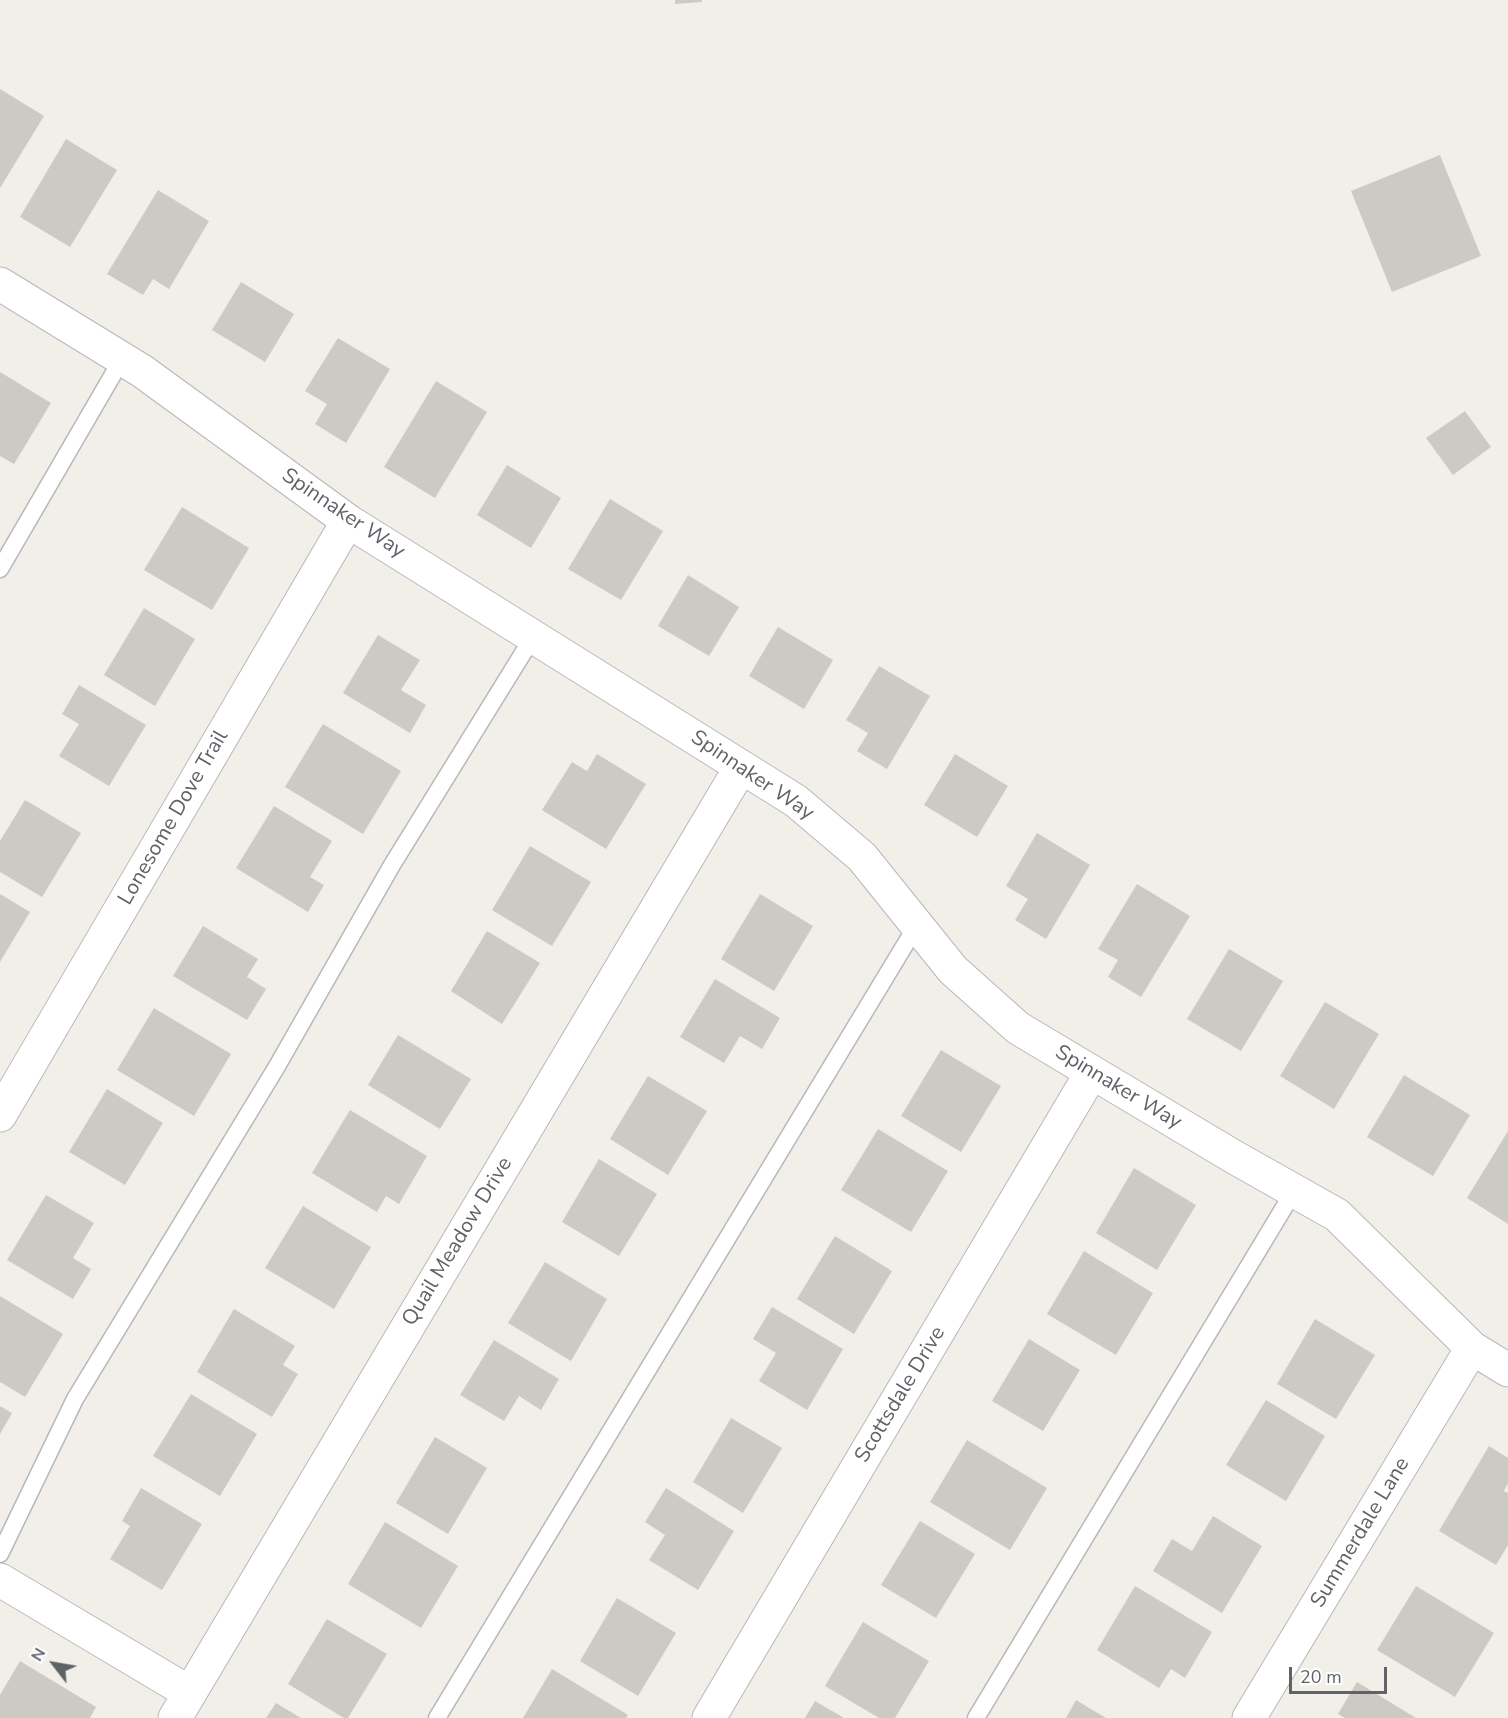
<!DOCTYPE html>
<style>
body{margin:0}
#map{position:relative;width:1508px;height:1718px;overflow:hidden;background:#f1efe8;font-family:"Nunito Sans",sans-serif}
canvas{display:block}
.north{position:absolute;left:24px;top:1634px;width:60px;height:60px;-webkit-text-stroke:4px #fff;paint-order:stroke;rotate:301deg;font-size:16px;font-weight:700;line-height:24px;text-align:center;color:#5f6368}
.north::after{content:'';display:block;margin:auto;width:21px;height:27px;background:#5f6368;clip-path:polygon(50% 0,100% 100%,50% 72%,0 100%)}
.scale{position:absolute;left:1289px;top:1667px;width:98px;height:27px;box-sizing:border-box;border:3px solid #5f6368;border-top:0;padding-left:8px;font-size:18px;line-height:21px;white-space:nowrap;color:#5f6368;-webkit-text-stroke:4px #fff;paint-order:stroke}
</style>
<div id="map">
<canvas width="1508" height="1718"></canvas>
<div class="north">N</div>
<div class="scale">20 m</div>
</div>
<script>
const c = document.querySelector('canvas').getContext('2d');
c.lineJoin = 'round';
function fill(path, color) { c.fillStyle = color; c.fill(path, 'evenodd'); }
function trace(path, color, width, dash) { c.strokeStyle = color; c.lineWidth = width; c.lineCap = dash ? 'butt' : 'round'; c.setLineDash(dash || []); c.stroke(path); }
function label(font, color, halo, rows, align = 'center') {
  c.font = font + ' "Nunito Sans",sans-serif'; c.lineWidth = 4.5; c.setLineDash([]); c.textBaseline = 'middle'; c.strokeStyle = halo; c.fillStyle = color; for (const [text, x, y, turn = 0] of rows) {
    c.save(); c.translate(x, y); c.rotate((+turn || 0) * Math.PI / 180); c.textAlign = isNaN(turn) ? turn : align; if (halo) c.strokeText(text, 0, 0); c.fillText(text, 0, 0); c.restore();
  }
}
const building = new Path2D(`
 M675 0H702V2L675 4Z
 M0 89 44 116 0 188Z
 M66 139 117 170 70 247 20 217Z
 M1440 155 1481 256 1392 292 1351 191Z
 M158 190 209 221 169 289 153 279 143 295 107 274Z
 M241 282 294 314 265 362 212 330Z
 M338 338 390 369 346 443 315 424 327 404 305 391Z
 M0 372 51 403 14 464 0 456Z
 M436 381 487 412 435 498 384 467Z
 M1465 411 1491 447 1453 475 1426 438Z
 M507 465 561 498 531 548 477 515Z
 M610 499 663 531 621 600 568 569Z
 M182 507 249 548 212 610 144 570Z
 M688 575 739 607 709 656 658 626Z
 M144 608 195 639 155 706 104 675Z
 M778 627 833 660 804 709 749 676Z
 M378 635 420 660 401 690 426 705 410 733 343 693Z
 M879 666 930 696 887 769 857 751 868 733 846 720Z
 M79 685 146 725 109 786 59 756 79 724 62 714Z
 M323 724 401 771 363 834 285 787Z
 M597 754 646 784 606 849 542 810 572 762 587 771Z
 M955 754 1008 786 977 837 924 805Z
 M25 800 81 833 42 897 0 872V841Z
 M274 806 332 841 310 877 324 885 308 912 236 868Z
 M1037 833 1090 865 1046 939 1015 920 1028 899 1006 886Z
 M530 846 591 882 552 946 492 910Z
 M1137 884 1190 916 1141 997 1108 977 1118 960 1098 949Z
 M0 894 30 912 0 962Z
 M760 894 813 926 774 991 721 959Z
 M203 926 258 959 247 977 266 989 247 1020 173 976Z
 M487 931 540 963 502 1024 451 991Z
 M1229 949 1283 981 1241 1051 1187 1019Z
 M715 979 780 1018 762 1049 740 1036 724 1063 680 1037Z
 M1325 1002 1379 1034 1334 1109 1280 1076Z
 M154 1008 231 1054 194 1116 117 1070Z
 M398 1035 471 1079 440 1129 368 1085Z
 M941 1050 1001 1086 961 1152 901 1116Z
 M1404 1075 1470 1115 1433 1176 1367 1137Z
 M648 1076 707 1111 668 1175 610 1139Z
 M107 1089 163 1123 125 1185 69 1152Z
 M350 1110 427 1156 399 1204 386 1196 377 1212 312 1173Z
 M878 1129 948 1171 911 1232 841 1190Z
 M1508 1131V1224L1467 1198Z
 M599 1159 657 1194 619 1256 562 1222Z
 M1134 1168 1196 1205 1157 1270 1096 1233Z
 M46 1195 94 1223 73 1258 91 1269 73 1299 7 1260Z
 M303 1206 371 1247 334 1309 265 1268Z
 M835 1236 892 1271 854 1334 797 1299Z
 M1084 1251 1153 1293 1116 1355 1047 1314Z
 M545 1262 607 1299 571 1361 508 1323Z
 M0 1296 63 1334 25 1397 0 1382Z
 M772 1307 843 1349 807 1410 759 1381 776 1353 753 1339Z
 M234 1309 295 1346 283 1365 298 1374 272 1417 197 1372Z
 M1315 1319 1375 1355 1336 1419 1277 1384Z
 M1029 1339 1080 1370 1043 1431 992 1401Z
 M494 1340 559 1379 541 1410 519 1396 504 1421 460 1395Z
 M191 1394 257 1434 220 1496 153 1456Z
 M1266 1400 1325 1436 1286 1501 1226 1465Z
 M0 1406 12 1413 0 1434Z
 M731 1418 782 1448 743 1513 693 1482Z
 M435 1437 487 1468 448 1534 396 1503Z
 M967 1440 1047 1488 1010 1550 930 1502Z
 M1489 1446 1508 1458V1483L1504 1491 1508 1493V1545L1496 1565 1439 1531Z
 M141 1488 202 1524 162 1590 110 1559 130 1526 122 1521Z
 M666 1488 734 1531 698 1590 649 1560 665 1535 645 1522Z
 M1213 1516 1262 1546 1222 1613 1153 1571 1172 1539 1192 1551Z
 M920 1521 975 1554 936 1618 881 1585Z
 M385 1522 458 1566 421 1628 348 1584Z
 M1135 1586 1212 1632 1185 1678 1171 1669 1159 1688 1097 1650Z
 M1416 1586 1494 1633 1455 1697 1377 1650Z
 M617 1598 676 1633 638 1696 580 1661Z
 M327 1619 387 1654 348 1718H344L288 1684Z
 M863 1622 929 1661 895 1718H879L825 1686Z
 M20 1661 96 1707 90 1718H0V1695Z
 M552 1669 628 1715 626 1718H523Z
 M1357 1682 1416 1718H1345L1338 1714Z
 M1076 1700 1106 1718H1066Z
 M815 1701 844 1718H805Z
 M276 1703 301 1718H266Z`);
const lane = new Path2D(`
 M0 569 122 359
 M0 1554 75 1399 276 1068 392 865 533 637
 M437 1718 917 925
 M976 1718 1294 1191`);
const street = new Path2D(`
 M0 284 142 371 348 521 796 801 862 857 953 970 1018 1028 1234 1157 1337 1215 1472 1348 1508 1370
 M0 1115 348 521
 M0 1580 190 1693
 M175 1718 741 767
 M709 1718 1092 1072
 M1249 1718 1472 1348`);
const streetNames = [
 ["Spinnaker Way",343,514,34],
 ["Spinnaker Way",752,776,34],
 ["Lonesome Dove Trail",174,818,-60],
 ["Spinnaker Way",1118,1088,31],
 ["Quail Meadow Drive",458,1242,-59],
 ["Scottsdale Drive",901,1395,-59],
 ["Summerdale Lane",1361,1533,-59]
];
fill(building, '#cccac5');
trace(lane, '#b5b8bc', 19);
trace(street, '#b5b8bc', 35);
trace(lane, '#fff', 16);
trace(street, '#fff', 33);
label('21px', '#5f6368', '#fff', streetNames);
</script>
